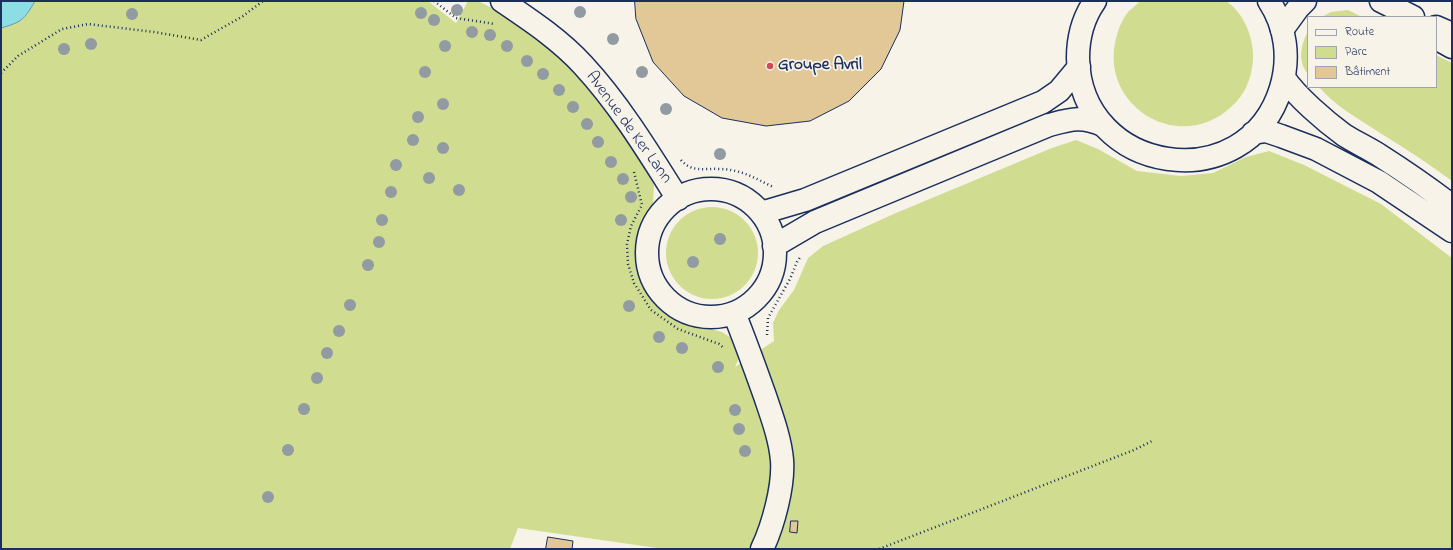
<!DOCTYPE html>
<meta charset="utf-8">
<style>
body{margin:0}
#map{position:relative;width:1453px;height:550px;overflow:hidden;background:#f7f3e8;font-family:"Indie Flower",sans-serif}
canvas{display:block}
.frame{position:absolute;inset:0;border:2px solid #1b2f5e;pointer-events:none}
.legend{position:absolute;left:1307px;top:16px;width:130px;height:72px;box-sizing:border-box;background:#f7f3e8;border:1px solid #9fa5b1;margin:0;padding:5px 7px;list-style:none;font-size:12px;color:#1b2f5e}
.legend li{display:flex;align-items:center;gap:8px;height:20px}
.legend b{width:20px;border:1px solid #9fa5b1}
</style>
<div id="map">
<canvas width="1453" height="550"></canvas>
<div class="frame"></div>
<ul class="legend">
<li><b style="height:5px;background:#f7f3e8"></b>Route</li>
<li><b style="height:11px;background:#d0dd90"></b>Parc</li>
<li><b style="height:11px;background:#e2c797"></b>Bâtiment</li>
</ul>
</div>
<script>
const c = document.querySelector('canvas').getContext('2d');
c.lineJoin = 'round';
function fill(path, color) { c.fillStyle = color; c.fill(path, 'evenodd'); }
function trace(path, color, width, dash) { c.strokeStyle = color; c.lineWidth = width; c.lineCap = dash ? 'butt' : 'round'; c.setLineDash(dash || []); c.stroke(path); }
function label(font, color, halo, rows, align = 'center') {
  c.font = font + ' "Indie Flower",sans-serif'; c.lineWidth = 3.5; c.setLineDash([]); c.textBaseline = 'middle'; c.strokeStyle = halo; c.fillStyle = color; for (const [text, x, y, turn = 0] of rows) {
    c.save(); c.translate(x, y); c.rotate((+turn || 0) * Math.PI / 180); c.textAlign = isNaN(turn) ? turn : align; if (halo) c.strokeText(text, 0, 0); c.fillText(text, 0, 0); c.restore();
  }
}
const green = new Path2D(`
 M35 1H428L456 23 468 1H478L502 13 551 49 587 84 637 156 654 185 653 203 644 226 640 254 643 272 655 296 665 307 686 322 722 332 733 339 739 358 735 367 774 341 773 323 779 310 794 290 808 258 823 246 896 213 1052 148 1076 140 1098 149 1137 171 1181 176 1213 173 1246 157 1269 151 1304 165 1381 204 1452 258V549H664L518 528 510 549H1V28C22 22 24 20 35 1Z
 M1140 1H1226C1244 13 1254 38 1253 59 1252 78 1245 95 1231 107 1178 156 1096 104 1117 35 1119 27 1123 18 1129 11 1133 8 1137 4 1140 1Z
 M1348 10 1362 17H1322L1331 12Z
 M1308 31V74C1297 61 1301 45 1308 31Z
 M1436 55 1452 63V181C1429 164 1405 148 1380 133 1359 119 1335 106 1319 87H1436Z
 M666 253a46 46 0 1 1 92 0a46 46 0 1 1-92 0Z`);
const water = new Path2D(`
 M1 1H35C24 20 22 22 1 28Z`);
const building = new Path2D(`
 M635 1H904L900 30 881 69 849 101 810 121 766 126 722 118 684 96 653 62 636 19Z
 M791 521H798L797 533 790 532Z
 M548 537 573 541 572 549H546Z`);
const path = new Path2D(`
 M434 1 456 18 495 24
 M1 73 18 56 62 29 88 24 154 32 201 40 243 16 263 1
 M681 160C692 173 704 168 719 169 740 169 755 178 773 187
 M634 172 642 205 631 226 627 244 628 264 634 283 651 310 678 329 719 344 724 348
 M767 335 768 318 790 279 797 262 801 256
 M879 549 1134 450 1152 441`);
const minor = new Path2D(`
 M502 1C530 20 559 39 583 65 620 105 649 153 678 199
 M1436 38 1452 47
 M647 253a64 64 0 1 1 128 0a64 64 0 1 1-128 0Z
 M761 213 805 200 1043 102 1059 91 1079 67
 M774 246 815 222 1049 125C1072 119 1081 116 1103 125
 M734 313C745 340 755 368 765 396 772 417 780 438 782 460 784 486 773 526 762 549`);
const major = new Path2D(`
 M1095 1C1083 18 1078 38 1078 58 1080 175 1247 200 1281 88 1290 58 1286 27 1269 1
 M1284 78C1297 97 1325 121 1344 135 1355 142 1368 148 1379 155 1404 171 1429 188 1452 206
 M1253 133 1266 131 1281 136 1316 149 1379 182 1452 231`);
const highway = new Path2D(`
 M1381 1 1413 17
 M1436 27 1452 34
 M1282 30 1298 8 1305 1`);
const trees = [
 [457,10],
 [580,12],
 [421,13],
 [132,14],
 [434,20],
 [472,32],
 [490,35],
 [613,39],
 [91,44],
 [445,46],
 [507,46],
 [64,49],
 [527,61],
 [425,72],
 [642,72],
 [543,74],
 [559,90],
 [443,104],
 [573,107],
 [666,109],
 [418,117],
 [587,124],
 [413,140],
 [598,142],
 [443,148],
 [720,154],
 [611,162],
 [396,165],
 [429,178],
 [623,179],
 [459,190],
 [391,192],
 [631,197],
 [382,220],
 [621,220],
 [720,239],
 [379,242],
 [693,262],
 [368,265],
 [350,305],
 [629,306],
 [339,331],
 [659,337],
 [682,348],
 [327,353],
 [718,367],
 [317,378],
 [304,409],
 [735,410],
 [739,429],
 [288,450],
 [745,451],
 [268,497]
];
const markers = [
 [770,66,4,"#d1495b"]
];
const poiNames = [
 ["Groupe Avril",778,66]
];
const streetNames = [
 ["Avenue de Ker Lann",628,128,54]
];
fill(green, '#d0dd90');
fill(water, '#8ddee4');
trace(water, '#5f98ae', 1);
fill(building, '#e2c797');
trace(building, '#1b2f5e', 1);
trace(minor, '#1b2f5e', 25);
trace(major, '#1b2f5e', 25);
trace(highway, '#1b2f5e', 25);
trace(path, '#1b2f5e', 2.5, [1, 3]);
trace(minor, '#f7f3e8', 22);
trace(major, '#f7f3e8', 22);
trace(highway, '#f7f3e8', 22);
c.fillStyle = '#929aa2';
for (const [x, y] of trees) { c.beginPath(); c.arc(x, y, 6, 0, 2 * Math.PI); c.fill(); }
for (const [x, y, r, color] of markers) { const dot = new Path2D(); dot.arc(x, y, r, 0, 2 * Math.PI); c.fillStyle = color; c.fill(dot); trace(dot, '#f7f3e8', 1.5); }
label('bold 17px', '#1b2f5e', '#f7f3e8', poiNames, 'left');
label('17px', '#1b2f5e', '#f7f3e8', streetNames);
</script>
